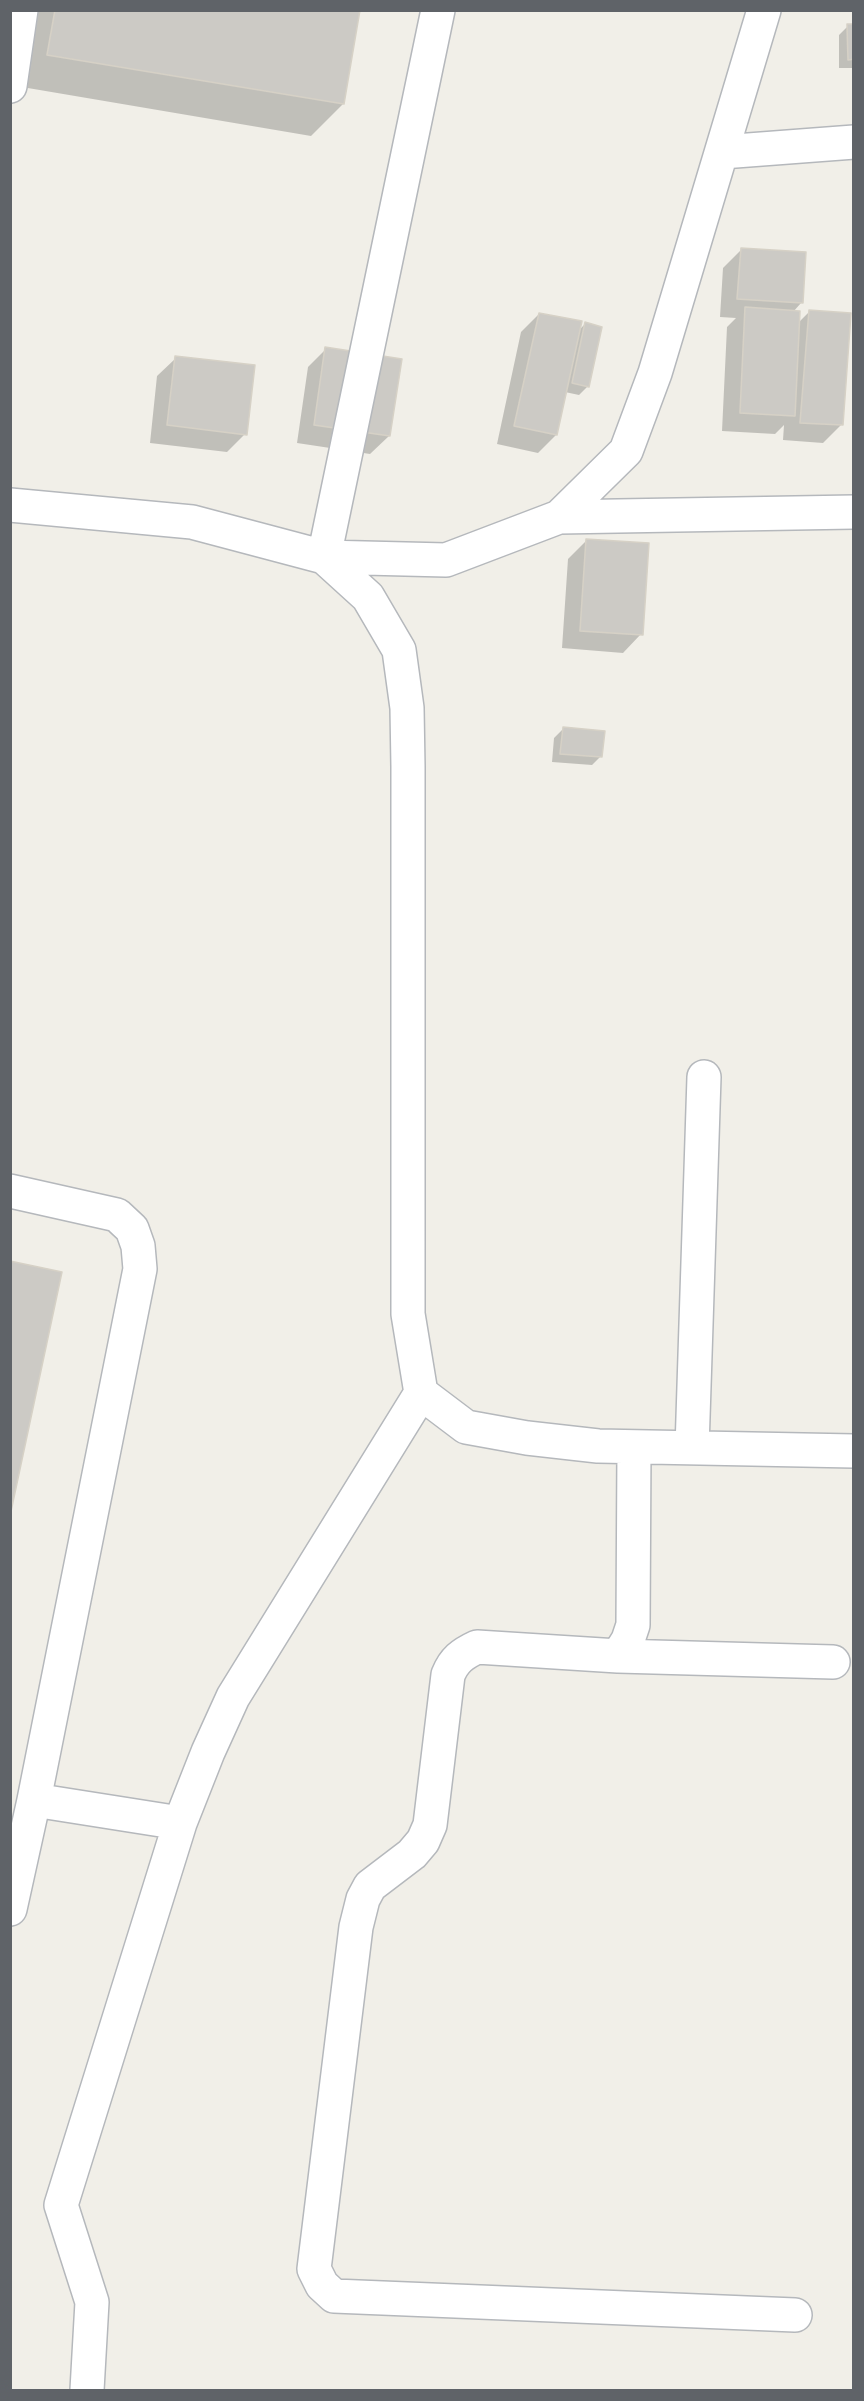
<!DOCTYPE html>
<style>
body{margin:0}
#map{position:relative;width:864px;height:2401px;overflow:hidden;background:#f1efe8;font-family:Signika,sans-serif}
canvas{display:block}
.frame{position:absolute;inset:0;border:12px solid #5f6368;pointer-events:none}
</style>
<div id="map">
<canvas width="864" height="2401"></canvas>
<div class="frame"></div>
</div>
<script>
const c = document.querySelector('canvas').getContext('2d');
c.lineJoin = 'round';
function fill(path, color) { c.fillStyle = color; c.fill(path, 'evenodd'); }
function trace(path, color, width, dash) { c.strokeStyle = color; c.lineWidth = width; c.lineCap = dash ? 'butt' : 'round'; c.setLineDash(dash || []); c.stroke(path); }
const shadow = new Path2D(`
 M29 10H359L343 104 311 136 16 86Z
 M848 26H854V68H839V35Z
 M741 250 801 303 793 312 798 323 809 312 841 425 823 443 783 440 784 425 775 434 722 431 727 327 736 318 720 317 723 268Z
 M539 314 578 331 585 324 588 386 579 395 565 392 556 435 538 453 497 444 521 332Z
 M326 349 389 436 370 454 297 443 308 367Z
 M176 358 245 434 227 452 150 443 157 376Z
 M587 540 641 634 623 653 562 648 568 559Z
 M563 729 601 756 592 765 552 762 554 738Z`);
const building = new Path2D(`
 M55 10H360L344 104 47 55Z
 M847 24H854V59L848 60Z
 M741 248 806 252 803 303 737 299Z
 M745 307 800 311 795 416 740 413Z
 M809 310 851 313 843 425 800 423Z
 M539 313 582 321 557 435 514 426Z
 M585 322 602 327 589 387 572 383Z
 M325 347 402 359 390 436 314 425Z
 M175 356 255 365 247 435 167 425Z
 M586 539 649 543 643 635 580 631Z
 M563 727 605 731 602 757 560 754Z
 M10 1261 62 1272 10 1516Z`);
const minor = new Path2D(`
 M438 10 324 557 446 560 559 517 626 451 655 373 764 10
 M10 86 21 10
 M722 152 854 142
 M10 505 192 522 324 557 368 597 399 650 407 708 408 767V1314L421 1393 466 1427 527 1438 598 1446 854 1451
 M559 517 854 512
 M10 1191 117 1215 132 1229 138 1246 140 1269 34 1800
 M634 1447 633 1625 628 1640 618 1656 477 1647C462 1654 454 1660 448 1675L430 1825 423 1841 412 1854 370 1886 363 1899 356 1927 314 2269 322 2285 334 2296 795 2315
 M692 1448 704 1077
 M618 1656 833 1662
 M10 1909 34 1800 180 1823
 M87 2390 92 2302 61 2205 180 1823 208 1752 233 1697 421 1393`);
fill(shadow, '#0003');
fill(building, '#cccac5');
trace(building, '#d6d1c6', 1.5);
trace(minor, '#b5b8bc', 36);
trace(minor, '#fff', 33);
</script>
